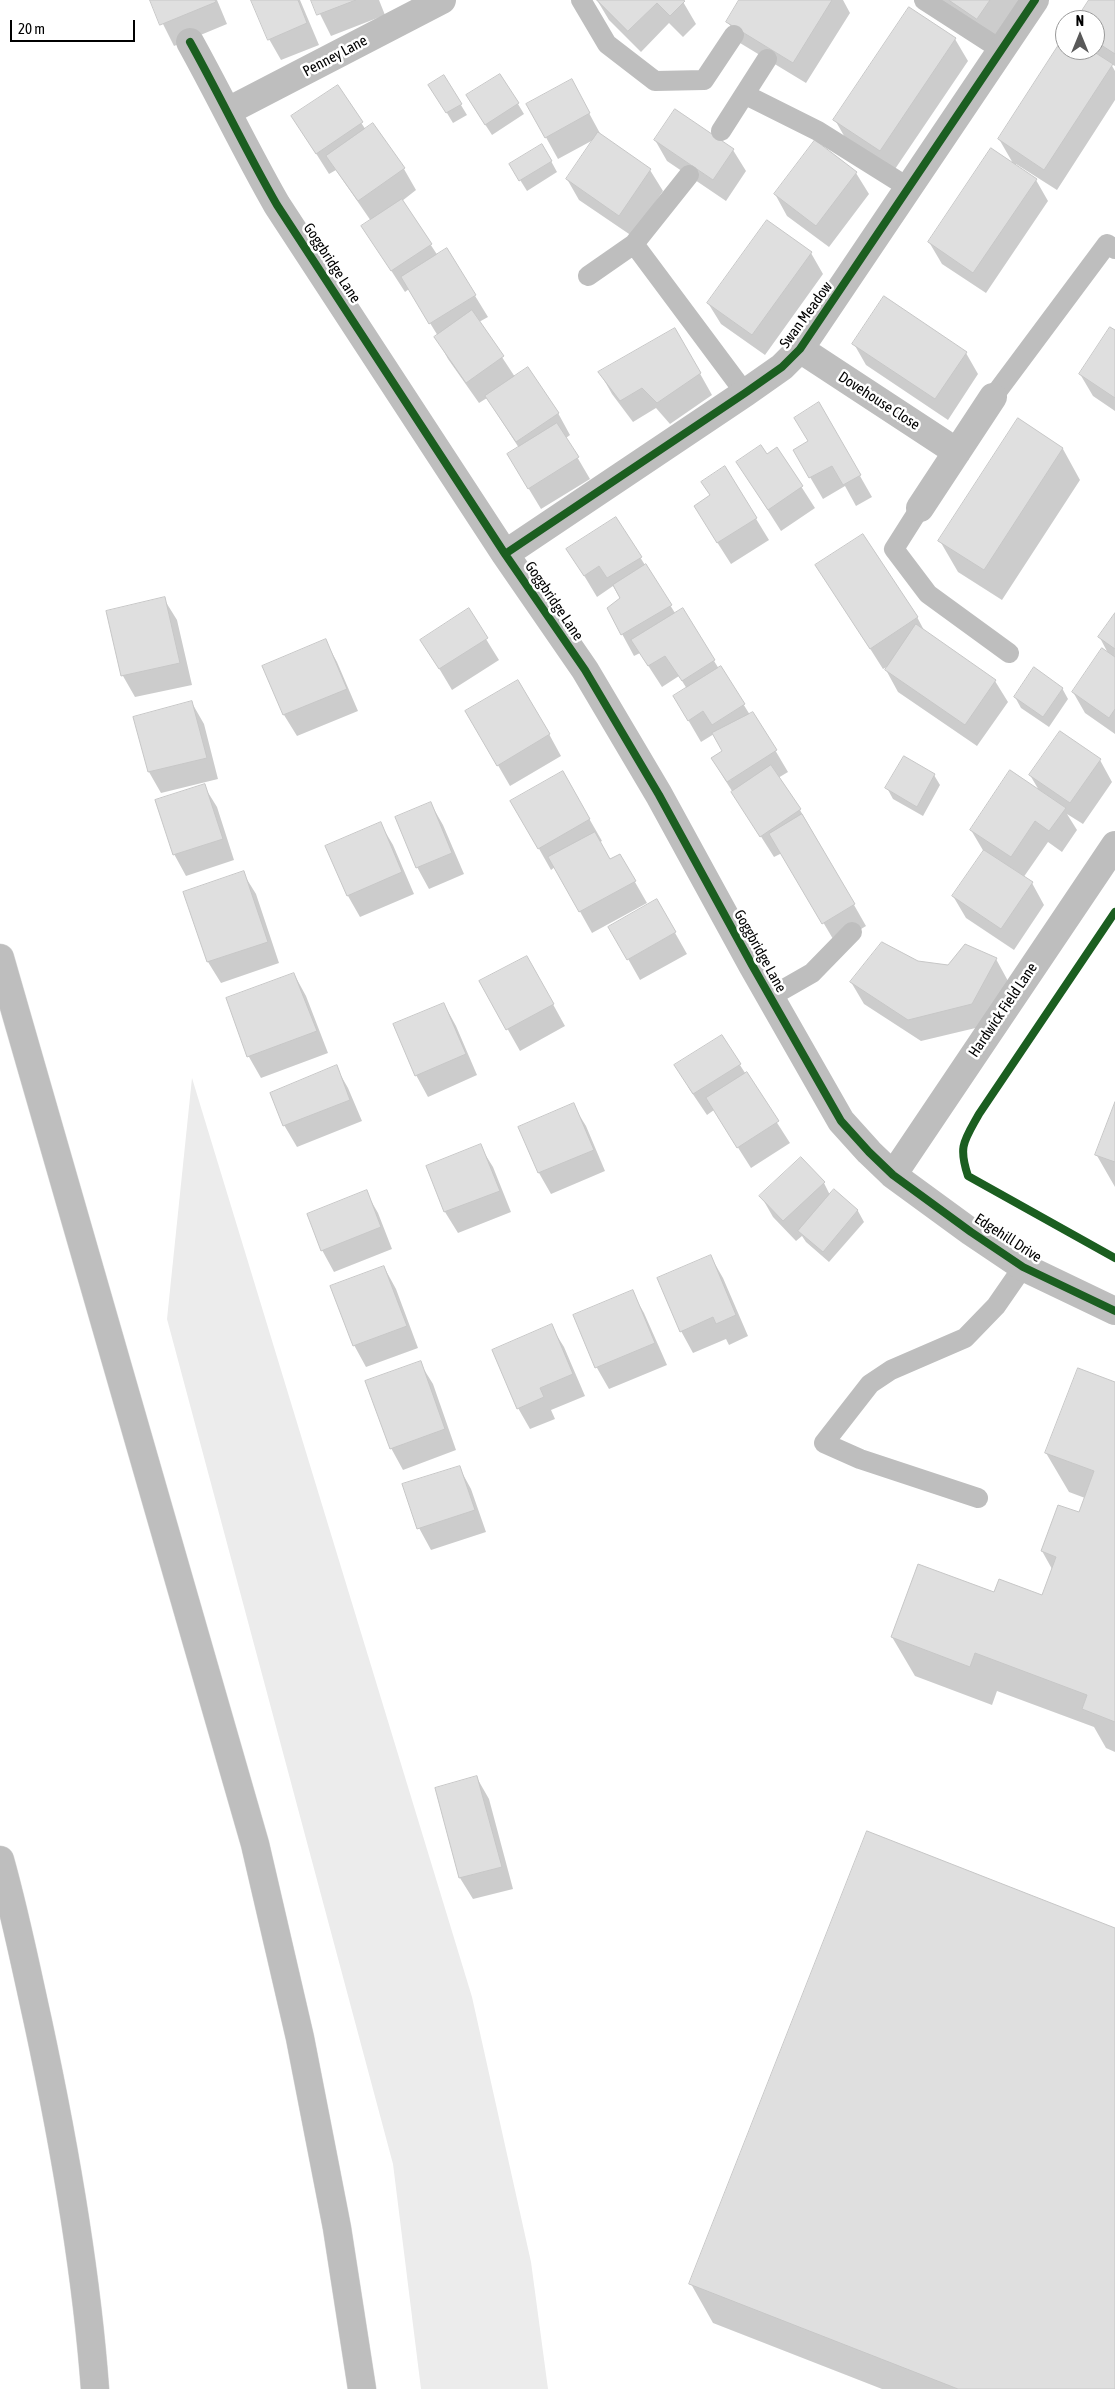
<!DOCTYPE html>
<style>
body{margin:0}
#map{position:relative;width:1115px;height:2389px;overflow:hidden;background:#fff;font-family:"Asap Condensed",sans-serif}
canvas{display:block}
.north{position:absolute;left:1055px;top:10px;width:50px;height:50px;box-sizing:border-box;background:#fff;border:1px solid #999;border-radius:50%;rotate:0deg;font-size:14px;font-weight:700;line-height:20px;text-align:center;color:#000}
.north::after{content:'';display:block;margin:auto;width:18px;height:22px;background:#595959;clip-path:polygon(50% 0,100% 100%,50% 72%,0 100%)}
.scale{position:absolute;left:10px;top:20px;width:125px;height:22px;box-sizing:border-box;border:2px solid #000;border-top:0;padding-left:6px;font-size:15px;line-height:18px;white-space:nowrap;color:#000;-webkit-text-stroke:4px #fff;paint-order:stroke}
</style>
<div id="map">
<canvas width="1115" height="2389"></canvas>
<div class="north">N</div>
<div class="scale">20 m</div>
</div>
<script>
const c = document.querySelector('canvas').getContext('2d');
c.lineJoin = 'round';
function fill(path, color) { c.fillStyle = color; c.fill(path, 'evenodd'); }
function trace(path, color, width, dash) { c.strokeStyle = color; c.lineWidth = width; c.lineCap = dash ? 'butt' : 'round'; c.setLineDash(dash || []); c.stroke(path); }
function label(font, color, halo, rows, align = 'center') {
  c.font = font + ' "Asap Condensed",sans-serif'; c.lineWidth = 5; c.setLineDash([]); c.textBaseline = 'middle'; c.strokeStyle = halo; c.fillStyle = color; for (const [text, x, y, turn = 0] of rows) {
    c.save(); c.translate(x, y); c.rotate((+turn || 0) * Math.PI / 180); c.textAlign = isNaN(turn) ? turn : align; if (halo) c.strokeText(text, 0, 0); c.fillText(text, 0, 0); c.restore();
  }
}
const green = new Path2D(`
 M192 1078 472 1997 531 2262 548 2389H421L393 2164 167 1319Z`);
const shadow = new Path2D(`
 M151 0H217L227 24 174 46Z
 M252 0H300L319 45 281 60 269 39Z
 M313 0H379L385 15 331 36Z
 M597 0H682L696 24 683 37 669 23 641 52 609 20Z
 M741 0H843L850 13 806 83 740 43 728 22Z
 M937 0H1028L995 49Z
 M1090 0H1115V66L1111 64 1115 71V100L1057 190 1016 164 1015 166 1036 180 1048 201 986 293 942 264 929 242 1014 165 999 139 1065 37V50H1095V20H1078Z
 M910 9 955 39 968 61 893 172 847 141 835 120Z
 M444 77 467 115 453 123 430 85Z
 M337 87 366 130 373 125 404 169 416 190 402 201 438 256 447 250 488 317 479 322 515 377 558 413 570 435 566 438 590 479 541 509 521 476 519 448 487 398 479 403 448 359 436 337 438 336 409 289 405 292 363 227 371 221 336 170 329 174 293 117Z
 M583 102 602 137 650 170 663 191 632 236 579 200 567 179 595 139 558 159 528 105Z
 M518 104 524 114 492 135 473 106Z
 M655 140 733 150 746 171 726 201 667 161Z
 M551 161 557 172 527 191 517 175Z
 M856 173 869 194 829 247 787 216 775 194Z
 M811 253 823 274 765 355 721 324 708 303Z
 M675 329 712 395 670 424 656 408 633 422 612 394 600 373Z
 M1115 332V411L1093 396 1080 374Z
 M854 344 966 353 978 374 948 420 866 365Z
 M819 404 872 497 856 506 845 486 823 499 794 450 809 442Z
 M1019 420 1063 449 1080 480 1002 600 958 572 940 541Z
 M777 449 815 508 781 531 737 462 766 456Z
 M725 468 769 540 731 564 708 528 711 496Z
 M568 549 640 557 675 613 682 609 719 669 721 668 750 715 775 750 788 772 778 778 800 810 866 926 836 944 782 853 774 857 725 780 712 758 724 751 714 734 701 742 687 718V689L679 676 662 687 640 653 634 656 608 608 621 600 613 586 597 597Z
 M817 565 917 617 925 632 995 681 1008 702 977 746 898 692 886 670 889 666 883 669Z
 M164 599 177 620 192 685 135 697 123 676 108 612Z
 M468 610 499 660 452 690 422 640Z
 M1115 615V734L1085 713 1073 692 1109 655 1100 638Z
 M325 640 337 662 358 711 297 736 284 715 264 667Z
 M1062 688 1068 699 1049 727 1021 708 1015 697Z
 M192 703 204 724 218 779 161 793 149 772 135 718Z
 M467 712 549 734 561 756 510 786Z
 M1100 760 1112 782 1083 824 1067 814 1077 830 1062 852 1048 842 1023 878 1032 883 1044 905 1014 950 966 918 953 896 984 852 971 830 1040 792 1030 775Z
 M563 773 602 841 600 842 610 860 620 856 647 903 592 933 555 867 551 870 512 801Z
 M934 775 940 785 923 816 893 799 887 788Z
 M204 786 217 807 234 860 186 876 174 854Z
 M431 804 443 825 464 874 429 889 417 867Z
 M380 823 393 845 414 894 360 917 348 896 327 846Z
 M243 873 256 894 279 963 221 983 208 962 185 893Z
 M657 901 687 954 640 980 610 927Z
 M996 959 1008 981 984 1026 921 1041 864 1004 851 982 918 962 948 967Z
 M294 974 306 996 328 1053 261 1078 249 1057 227 999Z
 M539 979 565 1026 520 1051 481 982Z
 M444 1004 456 1026 477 1075 428 1097 416 1075Z
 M722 1037 790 1143 751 1168 714 1110 707 1115 688 1087Z
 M336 1067 348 1088 362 1121 297 1147 284 1125 271 1093Z
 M573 1105 586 1126 605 1171 551 1194 539 1173 519 1127Z
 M1115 1106V1187L1096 1154Z
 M480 1146 493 1167 511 1212 458 1233 445 1212 427 1166Z
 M801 1158 824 1183 830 1195 834 1190 858 1211 864 1222 829 1262 806 1242 802 1236 796 1241 773 1217 761 1196Z
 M366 1192 378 1213 392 1249 334 1272 322 1250Z
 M711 1257 723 1278 748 1336 729 1345 726 1339 693 1353 681 1331Z
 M384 1267 396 1289 418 1348 366 1367 354 1345Z
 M632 1292 644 1313 667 1365 609 1389 597 1368 574 1316Z
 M551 1326 564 1347 585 1396 551 1410 555 1419 530 1429 518 1408Z
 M420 1363 433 1384 456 1450 403 1470 391 1448Z
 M1115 1383V1752L1106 1748 1094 1727 997 1691 992 1705 915 1676 892 1637 995 1594 1042 1597 1052 1569 1042 1551 1080 1514 1085 1498 1069 1492 1046 1453Z
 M459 1467 471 1489 486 1532 431 1550 419 1528 404 1485Z
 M477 1778 489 1799 513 1889 473 1899 460 1878 436 1789Z
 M1115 1929V2389H882L713 2323 691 2284Z`);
const building = new Path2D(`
 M150 0H215L216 2 160 25Z
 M251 0H298L307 23 268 40Z
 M311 0H356L317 15Z
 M597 0H683L685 1 670 16 657 3 628 31Z
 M739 0H832L793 63 726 22Z
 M949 0H990L977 19Z
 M1089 0H1115V54L1095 41V20H1076Z
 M909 7 956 38 880 151 833 120Z
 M1065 35V50H1091L1113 64 1044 170 998 139Z
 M500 74 519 103 485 125 466 95Z
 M444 75 462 104 446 113 428 85Z
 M572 79 590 113 545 138 526 104Z
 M338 85 363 122 316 154 291 116Z
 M675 109 734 149 713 180 654 140Z
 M373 123 405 168 358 201 326 156Z
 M598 132 651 169 619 216 566 179Z
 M815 140 857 172 816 226 774 194Z
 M542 144 552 161 519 181 509 164Z
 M991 148 1037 179 973 273 928 242Z
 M402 199 432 244 391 271 361 226Z
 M767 220 812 252 752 335 707 303Z
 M447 248 476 295 429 324 401 277Z
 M884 296 967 352 935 399 852 344Z
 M472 310 504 356 466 383 434 337Z
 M1110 327 1115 330V398L1079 374Z
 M675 328 701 373 657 403 642 388 620 401 598 372Z
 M528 367 559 413 516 442 485 396Z
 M819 402 861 475 843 485 832 466 809 478 793 450 808 441 794 418Z
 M1018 418 1063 448 984 570 938 541Z
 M557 423 579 457 528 489 507 454Z
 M761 445 767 454 777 447 803 486 768 510 736 462Z
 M725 466 757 518 717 543 694 506 710 495 701 482Z
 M616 517 642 557 607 578 599 566 584 576 566 549Z
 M863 534 918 617 870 649 815 565Z
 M646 564 672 605 621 635 607 608 620 598 613 585Z
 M165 597 180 663 121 676 106 611Z
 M469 608 488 638 439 669 420 640Z
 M683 608 715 660 682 681 665 656 648 666 631 640Z
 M1115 613V649L1098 637Z
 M916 624 996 680 965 725 885 670Z
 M326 639 347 689 283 715 262 666Z
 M1102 648 1115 657V709L1109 718 1072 692Z
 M721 666 745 704 712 725 703 711 688 721 673 696Z
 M1034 667 1063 688 1043 717 1014 697Z
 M518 680 550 734 497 766 465 711Z
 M192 701 207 758 148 772 133 717Z
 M753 712 777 750 727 782 711 758 722 751 712 733Z
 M1060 731 1101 759 1070 803 1029 775Z
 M904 756 935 774 917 807 885 788Z
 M771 765 801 809 760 837 731 792Z
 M1010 770 1066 808 1049 831 1035 821 1011 857 970 830Z
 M563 771 590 819 538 849 510 801Z
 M205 784 223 839 173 855 155 800Z
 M431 802 452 853 416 868 395 817Z
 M802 814 855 904 822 924 769 834Z
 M381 822 402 872 347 896 325 846Z
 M595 832 610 859 620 854 636 881 579 912 548 857Z
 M984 850 1033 882 1001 929 952 896Z
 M244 871 268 942 207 962 183 892Z
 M657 899 676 932 627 960 608 927Z
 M882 942 918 961 948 965 965 944 997 958 972 1004 908 1020 850 982Z
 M527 956 554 1004 506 1030 479 981Z
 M294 973 317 1031 247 1057 226 998Z
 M444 1003 466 1054 415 1076 393 1024Z
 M722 1035 741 1064 693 1094 674 1065Z
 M337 1065 350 1100 283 1126 270 1093Z
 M747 1072 779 1121 737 1148 706 1098Z
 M1115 1102V1162L1095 1155Z
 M574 1103 594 1150 538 1173 518 1127Z
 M481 1144 500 1191 444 1212 426 1166Z
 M801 1157 825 1182 783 1221 759 1196Z
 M834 1189 858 1210 823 1252 798 1231Z
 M367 1190 381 1227 321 1251 307 1214Z
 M711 1255 736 1315 716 1324 713 1317 680 1332 657 1278Z
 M384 1266 407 1326 353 1346 330 1286Z
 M633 1290 655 1343 595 1368 573 1315Z
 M552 1324 573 1374 540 1388 544 1397 517 1409 492 1350Z
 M421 1361 445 1429 390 1449 365 1381Z
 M1078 1368 1115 1382V1722L1082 1709 1087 1695 975 1653 970 1667 891 1637 918 1564 994 1592 999 1579 1042 1595 1056 1557 1041 1551 1058 1505 1079 1512 1094 1471 1045 1453Z
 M460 1466 475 1510 417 1529 402 1484Z
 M477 1776 502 1867 459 1878 435 1788Z
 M867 1831 1115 1928V2389H958L689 2284Z`);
const service = new Path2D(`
 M581 0 607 44 655 81 704 80 734 35
 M924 0 1000 49
 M746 95 818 131 909 188
 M721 131 767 59
 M634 244 745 393
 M588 276 634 244 689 175
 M993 397 1107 244 1115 249
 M920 508 894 549 928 594 1009 653
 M770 997 812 973 852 932
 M978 1498 860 1459 824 1443 870 1384 891 1370 965 1338 996 1306 1023 1267`);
const minor = new Path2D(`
 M190 42C220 96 246 151 277 205L505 554 585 670 659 795 752 965 841 1121 869 1152 893 1175 971 1232 1023 1267 1115 1311
 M228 111 442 0
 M800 349 957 452
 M920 508 993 397
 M505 554 745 393 782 367 800 349 1035 0
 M893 1175 1115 845`);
const trunk = new Path2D(`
 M0 958 255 1844 300 2038 337 2228 362 2389
 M0 1860C15 1913 26 1968 38 2022 64 2143 86 2266 95 2389`);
const cycleway = new Path2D(`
 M190 42C220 96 246 151 277 205L505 554 585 670 659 795 752 965 841 1121 869 1152 893 1175 971 1232 1023 1267 1115 1311
 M505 554 745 393 782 367 800 349 1035 0
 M1115 912 979 1114C964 1141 958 1146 968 1176L1115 1258`);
const streetNames = [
 ["Penney Lane",335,56,-28],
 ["Goggbridge Lane",332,263,57],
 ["Swan Meadow",806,315,-54],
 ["Dovehouse Close",879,401,33],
 ["Goggbridge Lane",554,601,56],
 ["Goggbridge Lane",760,951,61],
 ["Hardwick Field Lane",1003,1010,-56],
 ["Edgehill Drive",1008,1238,33]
];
fill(green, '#ececec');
fill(shadow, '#0003');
fill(building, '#dfdfdf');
trace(building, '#c7c7c7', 1);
trace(trunk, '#dbdbdb', 29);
trace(service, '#bebebe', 20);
trace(minor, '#bebebe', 28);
trace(trunk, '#bebebe', 28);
trace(cycleway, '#1b5e20', 8);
label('15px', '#000', '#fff', streetNames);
</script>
